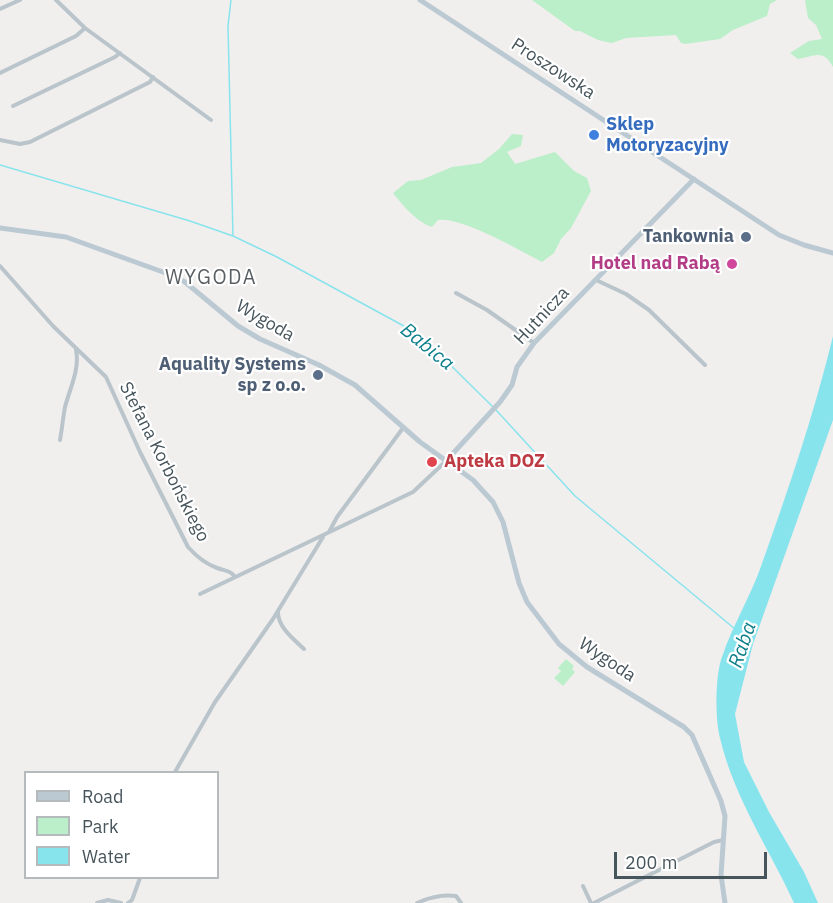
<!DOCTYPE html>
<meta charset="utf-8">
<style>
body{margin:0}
#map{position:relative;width:833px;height:903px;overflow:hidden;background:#f1eeee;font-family:"IBM Plex Sans",sans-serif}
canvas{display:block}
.legend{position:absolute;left:24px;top:771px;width:195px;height:108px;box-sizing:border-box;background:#fff;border:2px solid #b5bbbd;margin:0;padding:8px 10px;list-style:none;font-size:18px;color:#46545b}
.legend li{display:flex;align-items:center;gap:12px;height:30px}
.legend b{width:30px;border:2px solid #b5bbbd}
.scale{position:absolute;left:614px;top:852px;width:153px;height:27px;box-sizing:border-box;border:3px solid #46545b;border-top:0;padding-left:8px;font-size:18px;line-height:21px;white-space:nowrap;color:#46545b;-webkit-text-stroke:4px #fff;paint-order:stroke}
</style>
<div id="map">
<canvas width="833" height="903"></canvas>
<ul class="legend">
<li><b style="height:8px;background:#bbc9d2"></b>Road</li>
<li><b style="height:16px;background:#bbefc9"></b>Park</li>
<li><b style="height:16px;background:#88e4ec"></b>Water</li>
</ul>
<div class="scale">200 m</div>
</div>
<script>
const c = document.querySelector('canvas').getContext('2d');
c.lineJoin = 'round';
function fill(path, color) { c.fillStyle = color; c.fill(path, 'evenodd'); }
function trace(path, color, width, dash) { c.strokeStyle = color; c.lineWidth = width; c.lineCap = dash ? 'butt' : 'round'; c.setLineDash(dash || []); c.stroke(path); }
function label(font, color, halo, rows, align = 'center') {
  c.font = font + ' "IBM Plex Sans",sans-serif'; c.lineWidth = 4.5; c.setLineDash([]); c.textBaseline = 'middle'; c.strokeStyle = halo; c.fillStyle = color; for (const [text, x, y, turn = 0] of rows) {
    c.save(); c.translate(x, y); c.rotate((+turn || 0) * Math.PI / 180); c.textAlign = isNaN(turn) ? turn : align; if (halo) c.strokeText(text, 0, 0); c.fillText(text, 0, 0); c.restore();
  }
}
const green = new Path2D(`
 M532 0H777L770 4 767 16 733 30 720 39 685 44 681 43 676 35 626 38 612 43 598 40 580 31H575Z
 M805 0H833V67C823 49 816 56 798 59L790 53 809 41 822 39 816 25 808 18Z
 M512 134 523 135 521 146 507 152 515 164 555 152 574 171 587 178 591 191 571 228 561 239 554 253 542 262C518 250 463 217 438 220L432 227C417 222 403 206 393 193L408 181 421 180 452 167 481 163 499 149Z
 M566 659 574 666 572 669 575 672 563 686 554 678 561 671 558 668Z`);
const water = new Path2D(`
 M833 336V420L753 644 735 714 744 762 769 812 804 872 818 903H794C769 848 734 798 720 738 715 718 715 676 722 657 732 627 749 599 760 569 787 493 814 415 833 336Z`);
const stream = new Path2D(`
 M231 0 228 26 233 236
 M0 165 190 221 233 236 277 257 402 325 423 338 493 407
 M496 410 575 496 735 629`);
const street = new Path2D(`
 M56 0 85 28 211 120
 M0 9 20 0
 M0 73 76 36 85 28
 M13 106 115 57 120 53
 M0 140 20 144 30 142 150 82 153 77
 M0 266 53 326 106 377 140 452 188 547C196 556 206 564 217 568 225 571 230 570 235 577
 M596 280 626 294 649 310 705 365
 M456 293 487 310 534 343
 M60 440C62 429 63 418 65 407 70 388 80 369 76 350
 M329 532 337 517 403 428
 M200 594 413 492 446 461
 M278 611C277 626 293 639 304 649
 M175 772 215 702 273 619 323 537
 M583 886 591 903
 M97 903 108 900 121 903
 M128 903 132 900 140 878
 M417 903C430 897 442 894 456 896L461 903
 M594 903 714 842 723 840`);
const secondary = new Path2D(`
 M420 0 779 235 804 245 833 253
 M0 228 66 237 174 276 185 282 238 326 260 339 319 365 355 385 420 442 473 480 493 502 503 522 519 583 527 602 559 644 587 667 684 727 692 735 721 801 725 816 721 875 725 903
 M446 461 500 402 512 385 517 367 534 343 694 179`);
const markers = [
 [594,135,6,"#3f7fe0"],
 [746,237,6,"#5c6f8a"],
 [732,264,6,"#d1479c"],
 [318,375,6,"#5c6f8a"],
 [432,462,6,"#e0444e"]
];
const streetNames = [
 ["Proszowska",553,69,33],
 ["Hutnicza",542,316,-47],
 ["Wygoda",265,321,30],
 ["Stefana Korbońskiego",164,462,63],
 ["Wygoda",607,660,34]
];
const shopNames = [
 ["Sklep",606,125],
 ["Motoryzacyjny",606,146]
];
const serviceNames = [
 ["Tankownia",734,237],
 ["Aquality Systems",306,365],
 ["sp z o.o.",306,386]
];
const hotelNames = [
 ["Hotel nad Rabą",720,264]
];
const healthNames = [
 ["Apteka DOZ",444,462]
];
const neighbourhoodNames = [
 ["WYGODA",211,278]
];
const waterNames = [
 ["Babica",427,347,39],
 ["Raba",743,645,-71]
];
fill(green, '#bbefc9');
fill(water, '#88e4ec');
trace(stream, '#88e4ec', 1.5);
trace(street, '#b9c4cb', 4);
trace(secondary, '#bbc9d2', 5);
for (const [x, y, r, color] of markers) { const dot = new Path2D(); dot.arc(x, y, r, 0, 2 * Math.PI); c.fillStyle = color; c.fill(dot); trace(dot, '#fff', 2); }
label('18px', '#46545b', '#fff', streetNames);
label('bold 18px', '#366cbe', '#fff', shopNames, 'left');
label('bold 18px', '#4e5e75', '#fff', serviceNames, 'right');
label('bold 18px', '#b23c85', '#fff', hotelNames, 'right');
label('bold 18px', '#be3a42', '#fff', healthNames, 'left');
c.letterSpacing = '1.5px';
label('20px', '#5a5f63', '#fff', neighbourhoodNames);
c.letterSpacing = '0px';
label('italic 20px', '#0d7f8a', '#fff', waterNames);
</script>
